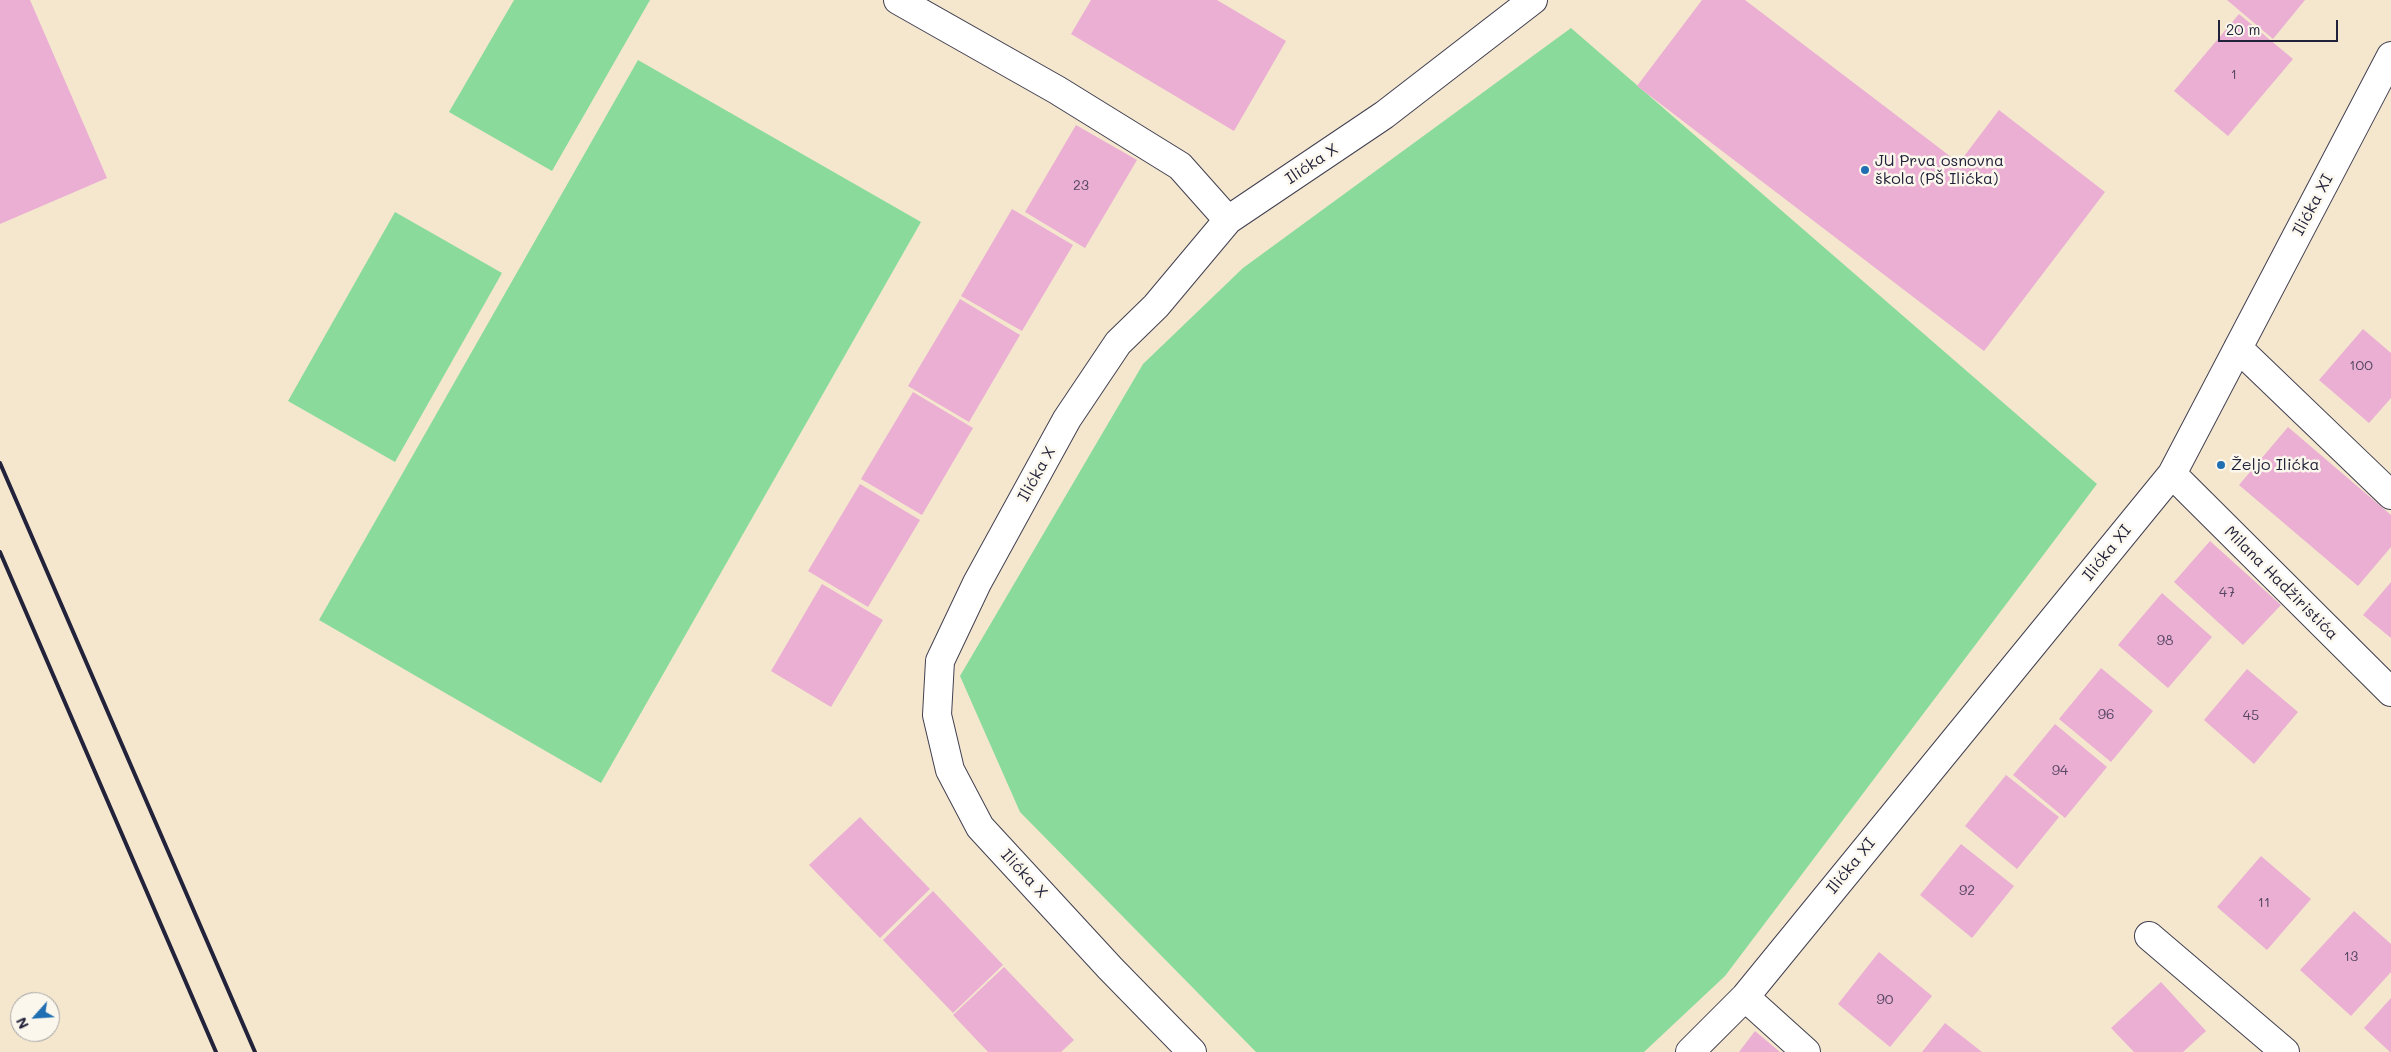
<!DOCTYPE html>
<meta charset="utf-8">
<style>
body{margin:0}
#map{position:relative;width:2391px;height:1052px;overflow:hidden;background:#f4e7ce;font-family:Mali,sans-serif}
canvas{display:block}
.north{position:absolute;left:10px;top:992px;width:50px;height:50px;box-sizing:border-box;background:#fbf7ec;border:1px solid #a4a2a5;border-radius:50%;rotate:244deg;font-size:14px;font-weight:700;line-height:20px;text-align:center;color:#22223b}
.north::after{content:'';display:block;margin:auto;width:18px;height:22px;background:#1f6fb2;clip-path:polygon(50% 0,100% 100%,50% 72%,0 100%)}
.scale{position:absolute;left:2218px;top:20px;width:120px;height:22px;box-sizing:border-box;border:2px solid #22223b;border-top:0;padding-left:6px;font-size:15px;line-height:18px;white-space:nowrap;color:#22223b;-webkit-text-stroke:4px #fbf7ec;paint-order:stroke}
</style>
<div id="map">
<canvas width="2391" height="1052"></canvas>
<div class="north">N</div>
<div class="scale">20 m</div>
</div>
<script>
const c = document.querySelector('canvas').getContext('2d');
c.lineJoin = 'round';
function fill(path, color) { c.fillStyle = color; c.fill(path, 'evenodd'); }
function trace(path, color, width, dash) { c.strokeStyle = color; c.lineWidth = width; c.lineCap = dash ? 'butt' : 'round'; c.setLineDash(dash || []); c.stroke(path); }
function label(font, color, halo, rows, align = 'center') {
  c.font = font + ' Mali,sans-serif'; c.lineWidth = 5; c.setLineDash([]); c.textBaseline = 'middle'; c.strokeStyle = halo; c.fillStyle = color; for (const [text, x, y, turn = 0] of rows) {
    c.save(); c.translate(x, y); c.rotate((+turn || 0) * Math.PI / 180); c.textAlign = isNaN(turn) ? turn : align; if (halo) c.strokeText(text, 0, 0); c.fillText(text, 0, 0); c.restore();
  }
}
const green = new Path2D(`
 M514 0H650L552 171 449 112Z
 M1571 28 2097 484 1725 976 1644 1052H1256L1020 812 960 676 1143 364 1243 268Z
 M638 60 921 222 601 783 319 620Z
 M395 212 502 273 395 462 288 401Z`);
const building = new Path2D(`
 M0 0H30L107 178 0 224Z
 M1091 0H1217L1286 41 1234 131 1071 34Z
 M1702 0H1745L1959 163 1999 110 2105 192 1984 351 1637 86Z
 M2227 0H2305L2273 39Z
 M2239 14 2293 59 2228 136 2174 91Z
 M1076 125 1137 160 1085 248 1025 212Z
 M1012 209 1073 245 1022 331 961 296Z
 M960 299 1020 335 969 422 908 386Z
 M2363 329 2391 353V398L2369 423 2319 380Z
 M913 392 973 428 922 515 861 479Z
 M2288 427 2391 515V547L2358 586 2239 485Z
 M860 484 920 520 868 607 808 571Z
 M2210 541 2281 605 2243 645 2174 582Z
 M2391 582V638L2363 615Z
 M822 584 883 620 831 707 771 671Z
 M2162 593 2212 637 2168 688 2118 645Z
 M2101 668 2153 711 2111 762 2059 719Z
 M2247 669 2298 712 2254 764 2204 720Z
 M2055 724 2107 767 2065 818 2013 775Z
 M2006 775 2059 817 2017 869 1965 826Z
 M860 817 930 889 880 938 809 865Z
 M1961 844 2014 886 1972 938 1920 895Z
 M2261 856 2311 899 2267 950 2217 907Z
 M933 891 1003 965 953 1013 883 940Z
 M2354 911 2391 944V972L2351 1016 2300 970Z
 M1879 952 1932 996 1890 1047 1838 1004Z
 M1004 967 1074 1040 1061 1052H988L953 1015Z
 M2161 982 2206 1031 2183 1052H2134L2111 1028Z
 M2391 998V1052H2390L2364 1028Z
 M1945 1023 1982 1052H1922Z
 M1755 1031 1780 1052H1739Z`);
const street = new Path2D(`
 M898 0 1057 90 1180 166 1228 220
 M2238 348 2391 495
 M2172 474 2391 692
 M2149 936 2285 1052
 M1745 997 1806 1052
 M1192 1052 1110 968 980 827 950 770 937 715 940 661 977 583 1067 419 1118 343 1156 306 1228 220 1384 115 1533 0
 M1690 1052 1745 997 2172 474 2391 56`);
const rail = new Path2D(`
 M0 463 255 1052
 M0 552 216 1052`);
const markers = [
 [1865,170,5,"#1f6fb2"],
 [2221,465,5,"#1f6fb2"]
];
const numberNames = [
 ["1",2234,75],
 ["23",1081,186],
 ["100",2361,366],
 ["47",2227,593],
 ["98",2165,641],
 ["96",2106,715],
 ["45",2251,716],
 ["94",2060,771],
 ["92",1967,891],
 ["11",2264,903],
 ["13",2351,957],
 ["90",1885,1000]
];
const poiNames = [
 ["JU Prva osnovna",1875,161],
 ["škola (PŠ Ilićka)",1875,179],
 ["Željo Ilićka",2231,465]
];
const streetNames = [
 ["Ilićka X",1312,164,-34],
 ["Ilićka XI",2313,205,-62],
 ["Ilićka X",1037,474,-61],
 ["Ilićka XI",2107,553,-51],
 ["Milana Hadžiristića",2281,583,45],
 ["Ilićka XI",1851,866,-51],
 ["Ilićka X",1024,874,47]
];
fill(green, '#8adb9b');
fill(building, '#eaafd3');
trace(street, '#424051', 30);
trace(street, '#fff', 28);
trace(rail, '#22223b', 4);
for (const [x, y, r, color] of markers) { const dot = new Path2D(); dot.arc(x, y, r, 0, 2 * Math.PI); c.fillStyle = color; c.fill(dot); trace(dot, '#fbf7ec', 2); }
label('14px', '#544561', null, numberNames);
label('16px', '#22223b', '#fbf7ec', poiNames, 'left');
label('16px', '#22223b', '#fbf7ec', streetNames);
</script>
